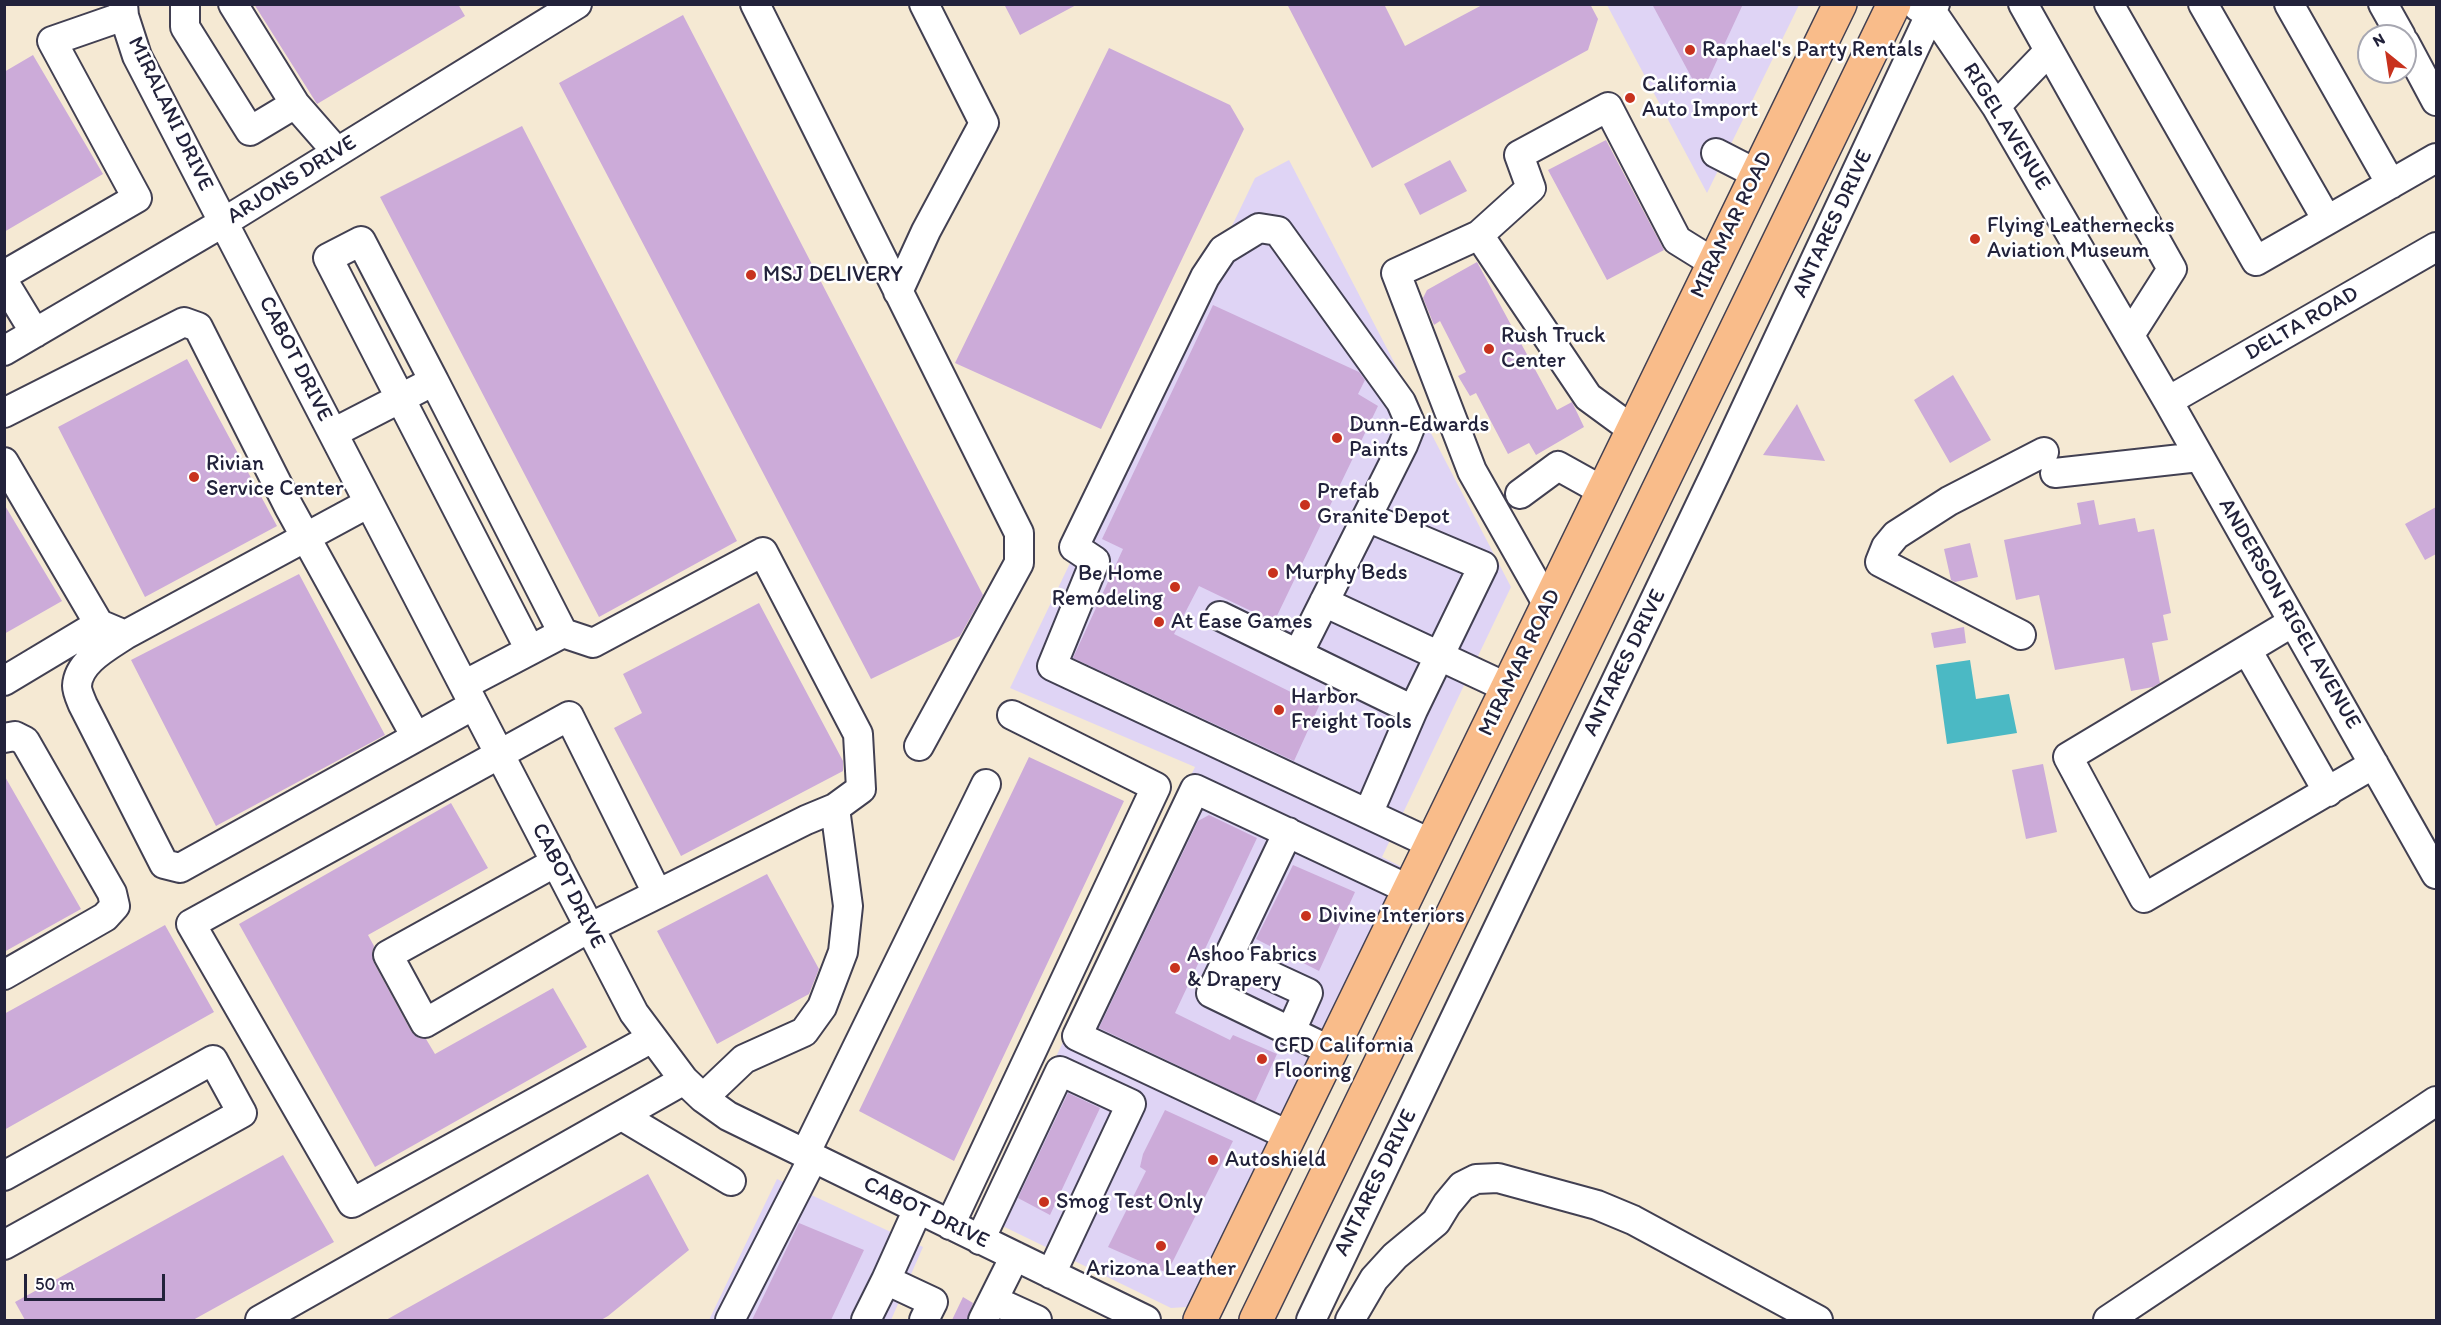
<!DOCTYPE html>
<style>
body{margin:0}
#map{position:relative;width:2441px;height:1325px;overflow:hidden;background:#f5e9d3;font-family:Itim,sans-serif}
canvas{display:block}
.frame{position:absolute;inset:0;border:6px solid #22223b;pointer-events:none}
.north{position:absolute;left:2357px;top:24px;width:60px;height:60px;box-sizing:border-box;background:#fff;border:2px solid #a7a7b1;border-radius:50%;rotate:330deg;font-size:16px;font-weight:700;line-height:24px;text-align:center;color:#22223b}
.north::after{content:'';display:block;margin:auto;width:21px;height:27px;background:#c8321e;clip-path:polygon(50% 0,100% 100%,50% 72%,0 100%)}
.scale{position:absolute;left:24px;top:1274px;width:141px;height:27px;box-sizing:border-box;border:3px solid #22223b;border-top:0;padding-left:8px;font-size:18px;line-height:21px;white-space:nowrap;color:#22223b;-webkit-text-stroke:4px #fff;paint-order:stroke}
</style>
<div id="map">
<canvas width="2441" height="1325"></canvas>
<div class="frame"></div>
<div class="north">N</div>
<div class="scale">50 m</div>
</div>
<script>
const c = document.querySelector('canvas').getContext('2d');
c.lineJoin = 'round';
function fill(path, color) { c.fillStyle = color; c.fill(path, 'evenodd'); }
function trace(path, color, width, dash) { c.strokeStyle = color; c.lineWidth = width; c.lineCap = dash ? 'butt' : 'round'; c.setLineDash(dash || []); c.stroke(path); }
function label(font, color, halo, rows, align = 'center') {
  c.font = font + ' Itim,sans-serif'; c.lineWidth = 5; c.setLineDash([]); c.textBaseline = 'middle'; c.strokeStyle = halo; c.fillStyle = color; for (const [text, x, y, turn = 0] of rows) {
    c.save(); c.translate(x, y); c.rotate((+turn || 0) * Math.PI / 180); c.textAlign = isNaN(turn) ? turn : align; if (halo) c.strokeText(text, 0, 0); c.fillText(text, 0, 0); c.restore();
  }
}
const built = new Path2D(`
 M1607 5H1799L1707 193Z
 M1289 160 1511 587 1382 857 1404 868 1200 1293 1187 1307 1171 1308 980 1215 1195 767 1010 688 1255 178Z
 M777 1179 923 1247 891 1320H709Z`);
const water = new Path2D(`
 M1970 660 1976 699 2009 694 2017 733 1947 744 1936 665Z`);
const building = new Path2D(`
 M254 4H458L465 16 317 104Z
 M1004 4H1078L1020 35Z
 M1287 4H1384L1405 46 1484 4H1590L1598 19 1588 50 1372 168Z
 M1652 4H1743L1701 95Z
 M683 15 983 595 960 636 871 679 559 83Z
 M1109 48 1230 105 1244 129 1101 429 955 363Z
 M33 55 103 174 4 232V72Z
 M522 126 737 541 599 617 380 197Z
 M1606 140 1664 250 1607 280 1548 170Z
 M1450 160 1467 191 1420 215 1404 184Z
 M1477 262 1557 410 1572 402 1584 427 1536 455 1529 443 1508 454 1476 393 1470 396 1458 376 1466 372 1440 321 1434 325 1423 298 1427 290Z
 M1213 305 1359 372 1365 380 1358 394 1378 406 1274 622 1199 586 1174 634 1319 706 1294 761 1073 658 1123 549 1102 539Z
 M187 359 277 526 145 597 58 427Z
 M1953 375 1991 440 1950 463 1914 400Z
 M1797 404 1825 461 1763 455Z
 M2094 500 2099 525 2135 518 2138 532 2154 529 2171 613 2163 615 2168 640 2152 643 2160 683 2153 687 2131 691 2124 658 2055 670 2039 595 2016 600 2004 540 2081 524 2077 503Z
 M4 504 62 601 4 634Z
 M2436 507V554L2425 560 2405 524Z
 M1970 543 1978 577 1955 582 1951 580 1944 549Z
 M299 574 385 735 216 826 131 660Z
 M759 603 843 761V771L681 856 614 728 642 713 623 674Z
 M1964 627 1966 643 1934 648 1931 633Z
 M1029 757 1124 801 954 1161 859 1111Z
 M2043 764 2057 832 2026 839 2012 770Z
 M4 775 81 909 4 952Z
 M451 803 488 868 368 935 374 946 372 954 374 963 411 1031 417 1037 426 1039 435 1054 553 988 587 1047 375 1167 239 924Z
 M1209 815 1257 838 1175 1013 1230 1040 1233 1035 1277 1054 1255 1102 1099 1028 1198 821Z
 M1293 865 1355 892 1319 971 1256 939Z
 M767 874 819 969 809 994 717 1044 657 931Z
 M165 925 214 1012 4 1130V1014Z
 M1068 1093 1100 1108 1050 1215 1018 1198Z
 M1165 1110 1233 1141 1167 1273 1108 1247 1146 1171 1140 1167 1143 1154Z
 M283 1155 334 1242 193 1320H25L15 1302Z
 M648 1174 689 1250 608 1316 601 1320H386Z
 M799 1223 864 1250 831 1320H752Z
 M963 1297 973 1303 967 1320H952Z`);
const minor = new Path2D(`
 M123 4 124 16 137 56 634 1013 684 1080 703 1098 728 1116 1146 1320
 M185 4V27L250 131 295 104
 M233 4 295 104 337 152
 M755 4 1019 533V563L919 746
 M2023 4 2172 269 2130 335
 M2109 4 2256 261 2436 158
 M2203 4 2327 220
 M2289 4 2391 184
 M2383 4 2401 36
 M1918 7 1932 12 1996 106 2168 401 2436 874
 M2405 43 2436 101
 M1996 106 2049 51
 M1716 153 1757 174
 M1479 235 1531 188 1519 155 1608 107 1677 240 1714 263
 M4 275 137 198 52 41 124 16
 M4 282 35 333
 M898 292 926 231 984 123 924 4
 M4 351 224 222 577 4
 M434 381 361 241 328 258 530 650
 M2168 401 2436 247
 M4 413 184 322 198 327 289 507 416 737
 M333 433 434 381 563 633 464 685
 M4 462 99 624 125 635
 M2055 473 2199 457
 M1520 494 1558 466 1603 491
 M369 503 125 635C107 647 78 662 77 686 77 692 81 700 83 705L164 864 180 868 474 705
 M1367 517 1483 566 1413 710 1368 814
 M1324 602 1508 688
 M1548 605 1472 471 1396 273 1479 235 1588 397 1633 430
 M1220 616 1413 710
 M2293 622 2068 757 2144 898 2374 764
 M2021 635 1880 562 1886 547 1896 535 1949 501 2044 452
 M2247 650 2328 792
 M1298 654 1403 445 1411 425 1401 402 1278 231 1259 228 1223 250 1205 277 1074 547 1095 561 1052 666 1432 844
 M4 681 99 624
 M4 738 15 736 25 741 112 893 115 906 105 917 4 975
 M1288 832 1211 993 1331 1051
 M556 862 388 955 425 1023 589 928 806 820 835 808 861 789 858 734 763 552 593 643 563 633
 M1228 956 1308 993 1291 1031
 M652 1038 352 1203 191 924 569 716 657 893
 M703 1098 744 1059 804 1032 822 1007 843 952 848 906 835 808
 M622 1116 731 1181
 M1290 1136 1077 1036 1195 789 1410 890
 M805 1154 986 784
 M4 1176 213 1060 242 1113 4 1245
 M950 1225 1156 787 1012 715
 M980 1240 1060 1071 1131 1104 1051 1274
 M886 1280 918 1209
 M993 1300 1037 1320
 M260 1320 684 1080
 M730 1320 813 1158
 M866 1320 886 1280 933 1302 924 1320
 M983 1320 1015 1256
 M1311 1320 1717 470 1935 4
 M1350 1320 1374 1279 1395 1256 1436 1222 1447 1204 1462 1186 1476 1179 1498 1178 1597 1205 1633 1220 1818 1320
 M2108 1320 2436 1101`);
const major = new Path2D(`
 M1200 1320 1840 4
 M1256 1320 1894 4`);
const markers = [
 [1690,50,6,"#c8321e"],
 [1630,98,6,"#c8321e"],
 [1975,239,6,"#c8321e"],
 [751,275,6,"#c8321e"],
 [1489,349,6,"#c8321e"],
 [1337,438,6,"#c8321e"],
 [194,477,6,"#c8321e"],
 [1305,505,6,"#c8321e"],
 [1273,573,6,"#c8321e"],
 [1175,587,6,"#c8321e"],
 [1159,622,6,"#c8321e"],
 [1279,710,6,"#c8321e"],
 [1306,916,6,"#c8321e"],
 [1175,968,6,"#c8321e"],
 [1262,1059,6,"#c8321e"],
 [1213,1160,6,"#c8321e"],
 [1044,1202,6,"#c8321e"],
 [1161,1246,6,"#c8321e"]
];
const poiNames = [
 ["Raphael's Party Rentals",1702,50],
 ["California",1642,85],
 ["Auto Import",1642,110],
 ["Flying Leathernecks",1987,226],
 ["Aviation Museum",1987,251],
 ["MSJ DELIVERY",763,275],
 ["Rush Truck",1501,336],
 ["Center",1501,361],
 ["Dunn-Edwards",1349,425],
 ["Paints",1349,450],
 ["Rivian",206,464],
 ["Service Center",206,489],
 ["Prefab",1317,492],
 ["Granite Depot",1317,517],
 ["Murphy Beds",1285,573],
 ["Be Home",1163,574,"right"],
 ["Remodeling",1163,599,"right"],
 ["At Ease Games",1171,622],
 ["Harbor",1291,697],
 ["Freight Tools",1291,722],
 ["Divine Interiors",1318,916],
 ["Ashoo Fabrics",1187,955],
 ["& Drapery",1187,980],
 ["CFD California",1274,1046],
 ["Flooring",1274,1071],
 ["Autoshield",1225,1160],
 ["Smog Test Only",1056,1202],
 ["Arizona Leather",1161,1269,"center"]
];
const streetNames = [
 ["MIRALANI DRIVE",170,114,64],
 ["RIGEL AVENUE",2006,127,58],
 ["ARJONS DRIVE",292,180,-32],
 ["ANTARES DRIVE",1833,224,-65],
 ["MIRAMAR ROAD",1732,225,-64],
 ["DELTA ROAD",2302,324,-30],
 ["CABOT DRIVE",295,359,63],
 ["ANDERSON RIGEL AVENUE",2289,614,60],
 ["MIRAMAR ROAD",1520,663,-64],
 ["ANTARES DRIVE",1625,663,-64],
 ["CABOT DRIVE",568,886,63],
 ["ANTARES DRIVE",1376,1183,-64],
 ["CABOT DRIVE",926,1213,26]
];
fill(built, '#dfd4f5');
fill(water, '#4bb9c4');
fill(building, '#ccabd9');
trace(minor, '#424052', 32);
trace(major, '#424052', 36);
trace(minor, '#fff', 28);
trace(major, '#f9bc8a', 33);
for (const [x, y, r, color] of markers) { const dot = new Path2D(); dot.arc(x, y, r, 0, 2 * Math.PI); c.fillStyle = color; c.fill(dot); trace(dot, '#fff', 2); }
label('22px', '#22223b', '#fff', poiNames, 'left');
label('22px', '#22223b', '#fff', streetNames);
</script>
